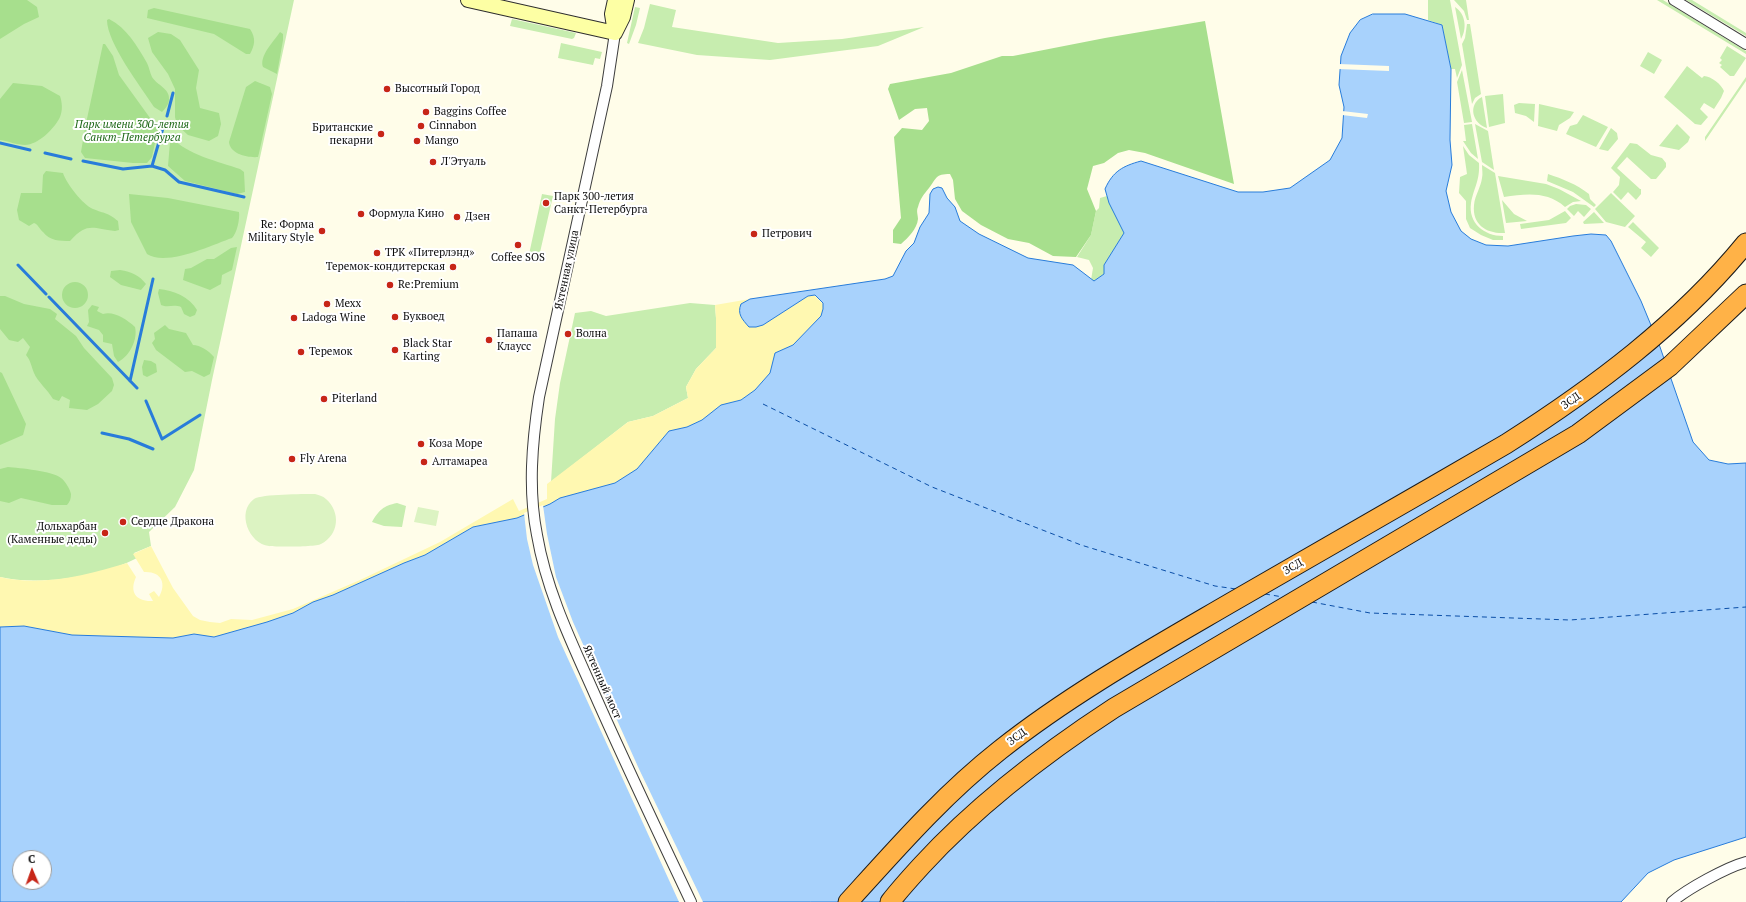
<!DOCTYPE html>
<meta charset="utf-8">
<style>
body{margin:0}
#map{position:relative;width:1746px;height:902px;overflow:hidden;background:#fffde9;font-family:"PT Serif",serif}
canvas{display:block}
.north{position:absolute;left:12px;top:850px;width:40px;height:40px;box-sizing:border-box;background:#fff;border:1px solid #9d9d9d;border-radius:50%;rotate:358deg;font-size:11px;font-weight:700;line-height:16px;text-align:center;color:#0b0b0b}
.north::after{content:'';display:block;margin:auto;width:14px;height:18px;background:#c72517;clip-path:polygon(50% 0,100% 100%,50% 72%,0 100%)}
</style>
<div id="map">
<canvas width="1746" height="902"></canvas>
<div class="north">С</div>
</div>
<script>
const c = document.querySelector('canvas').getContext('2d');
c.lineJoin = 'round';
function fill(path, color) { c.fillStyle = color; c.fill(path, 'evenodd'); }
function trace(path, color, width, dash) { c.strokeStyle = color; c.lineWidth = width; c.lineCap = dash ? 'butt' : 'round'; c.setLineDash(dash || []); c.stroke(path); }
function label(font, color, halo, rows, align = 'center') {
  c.font = font + ' "PT Serif",serif'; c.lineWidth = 4; c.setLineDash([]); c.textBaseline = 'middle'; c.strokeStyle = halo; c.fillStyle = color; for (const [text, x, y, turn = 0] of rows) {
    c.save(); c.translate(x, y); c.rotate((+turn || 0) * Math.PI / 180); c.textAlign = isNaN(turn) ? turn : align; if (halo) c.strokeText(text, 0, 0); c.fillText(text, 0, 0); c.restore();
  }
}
const green = new Path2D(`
 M0 0H294L212 380 194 470 175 507 149 532 151 546 134 553 137 558C101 577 39 586 0 577Z
 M1428 0H1450L1462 65 1457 78 1455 69H1451L1442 25 1428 20Z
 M1454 0H1466L1469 20H1467L1464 11Z
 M1657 0H1663L1746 51V54Z
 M1686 0H1692L1746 33V36Z
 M650 4 676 10 672 27 778 43 842 39 924 27 878 46 770 60 697 55 638 43 644 28Z
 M635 7 640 8 636 25 629 44 627 43Z
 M1455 7C1466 14 1467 29 1461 39Z
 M512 19 576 33 574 38 572 39 510 26Z
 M1467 24H1470L1481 94 1475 98 1472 104 1462 44 1465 38Z
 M561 43 602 52 600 59 595 58 593 65 558 58Z
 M1727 46 1746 58 1734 76H1730L1720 67 1722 65 1719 63 1722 60 1720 58Z
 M1648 52 1662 60 1654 74 1640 66Z
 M1687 66 1702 78 1704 76C1711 76 1722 85 1724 91L1721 98 1714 109 1704 103 1700 109 1708 117 1701 125 1695 124 1664 97Z
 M1462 70 1472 122 1464 123 1457 82Z
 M1746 77V81L1705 141V137Z
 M1503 94 1505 123 1489 127 1485 96Z
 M1482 97 1487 128C1473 124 1467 105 1482 97Z
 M1519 103 1535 104 1534 122 1526 116 1515 113 1514 105Z
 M1539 104 1574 112 1570 118 1559 125 1557 131 1538 126Z
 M1583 115 1608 127 1596 147 1566 134 1570 126 1577 124Z
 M1472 124 1478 159 1471 153 1463 141H1466L1464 125Z
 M1475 124 1488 131 1494 170 1482 162Z
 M1677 124 1690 137 1688 142 1679 150 1659 146Z
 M1611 128 1617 133 1618 139 1608 151 1599 149Z
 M1630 143 1637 144 1651 155 1662 158 1666 163V167L1656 179H1651L1627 157 1617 168 1640 189H1641V194L1636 200 1628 192 1621 200 1613 192 1619 185 1620 177 1611 168Z
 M1463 146 1469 155 1479 163C1480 181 1474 187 1471 203 1468 223 1484 236 1503 236V240H1493L1481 235 1470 228 1466 219V201L1459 193 1460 177 1467 174Z
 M1482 165 1495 173 1505 233C1487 234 1472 225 1474 205 1475 195 1481 187 1482 178 1483 174 1482 170 1482 165Z
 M1548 174C1563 179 1576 184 1589 194L1590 199 1596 205 1594 207 1573 192 1547 181Z
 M1498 176 1546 184 1559 189 1581 201 1573 202 1565 207C1547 191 1526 194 1504 197Z
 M1611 193 1635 216 1625 227 1606 222 1595 209Z
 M542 194 553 196 538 261 528 259Z
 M1107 196 1124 233 1104 265V274L1094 281 1091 280 1093 268 1089 260 1077 257 1091 235 1096 211 1099 208 1100 198Z
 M1502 200 1514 214 1527 221 1506 223Z
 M1576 204 1586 205 1591 209 1584 217 1578 211 1574 216 1567 209 1570 206Z
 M1565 211 1571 218 1566 223 1521 229 1520 224 1549 220Z
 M1594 212 1604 223 1584 224 1583 222Z
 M1633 222 1659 248 1651 257 1641 248 1646 242 1628 227Z
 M690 303 715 305 716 318V348L696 369 686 387 688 398 653 416 628 422 551 482 555 419 560 383 575 313 591 311 606 316Z
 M397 503 406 506 402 527 384 526 372 522C379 510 383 506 397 503Z`);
const forest = new Path2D(`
 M0 0H27L37 7 39 17 24 24 0 39Z
 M154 8 250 29C256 38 255 45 250 54H246L214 34 147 18 148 10Z
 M109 19C127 28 137 46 147 63 149 67 150 73 152 77 157 85 170 89 169 99 169 104 166 108 162 112L154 107C141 87 107 43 107 20Z
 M1205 21 1234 184 1145 153 1129 150 1118 153 1104 163 1093 166 1087 189 1096 211 1091 235 1076 257 1053 256 1029 243 1008 239 981 225 962 211 955 199 953 180 950 174C935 174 937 178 929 188 924 194 920 199 918 207 916 211 918 215 918 219 917 229 908 238 901 244L893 243V230L901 218 894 137 902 128 922 130 929 121 927 108 915 109 899 120 888 89 890 84 951 73 1002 56H1013L1105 38Z
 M158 32 171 34 180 40 199 70 196 88 200 108 219 113 221 124 218 136 209 141 188 135 177 125 175 117V89L168 74 152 52 148 38Z
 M280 32 283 34V40L277 74 263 67C259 56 274 41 280 32Z
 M103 44H105L113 56 119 75 158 129 152 157 147 163H133L85 158 81 152 85 128Z
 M255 81 270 87 272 94 259 153 258 157C248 158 230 154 229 142L246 87Z
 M13 83 42 86 60 96C62 102 63 110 60 117 55 128 38 145 25 145 17 145 8 141 0 140V99Z
 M173 138C185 154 220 162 240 169L244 172 245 192 237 194 185 181 168 166 170 142Z
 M46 171 63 173C66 183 83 205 93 209 105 214 107 212 118 221L119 230 115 231C92 228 87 222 70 241 60 241 50 241 43 232 39 229 39 225 34 223L29 226 19 220 17 210 21 193H42L43 175Z
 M129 194 168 198 239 212C240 219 237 233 232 238 212 245 166 267 147 254L131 222Z
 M237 247 232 270 222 275 221 284 210 290 183 280 185 269 191 268 207 259H214L231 248Z
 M120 270C132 272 139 275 146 284L141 290 121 285 110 277 111 271Z
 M62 295a13 13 0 1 1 26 0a13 13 0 1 1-26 0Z
 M159 289C173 290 190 297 197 310L195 315 190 317 184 314 181 307C173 304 168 308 161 305L158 293Z
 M0 296H5L24 304 50 309 57 314 55 319 76 336 84 348 112 378 114 385 112 391 98 404 87 410 69 408 70 400 62 396 59 401 53 399C48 390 37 381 34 373 31 366 31 361 26 355L30 347 23 338 18 342 9 340 0 329Z
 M92 305 99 307 97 311 103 314C114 311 126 319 135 327 138 339 130 356 118 362L114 356 112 344 103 342V335L99 330 87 326 89 322 88 310Z
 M165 325 169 329 186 333 193 345C200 345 209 351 214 357L210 374 204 377 192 371 185 372 156 350 152 343 155 339 154 333Z
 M144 360 151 361 156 364 157 372 147 377 143 375 142 367Z
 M0 372 2 373 26 424 23 435 0 445Z
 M8 467C19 468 53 471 61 478 65 481 70 489 71 494 71 498 70 502 67 505H52L21 498 9 503 0 501V469Z`);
const sand = new Path2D(`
 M814 295 823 304V309L821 316 793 345 775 353 770 373 755 390 741 400 721 405 702 420 687 427 669 431 637 469 615 483 560 498 550 504 517 518 473 527 425 555 404 563 333 595 313 602 293 613 267 622 214 637 194 634 173 638 104 636 72 635 24 626 0 627V577C42 587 87 575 127 563L136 577C129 592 136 602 153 601L149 594 154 591 159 597C167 583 161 571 144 572L133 554 151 546 173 588 193 616 200 620 210 622 220 623 231 619 252 620 293 609 360 580 440 542 513 499 519 511 547 499V484L628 422 653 416 688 398 686 387 696 369 716 348V318L715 305 750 299 741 304 756 327 763 325 808 296Z`);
const pitch = new Path2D(`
 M315 494C318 495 323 496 326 499 341 512 339 535 321 544 316 547 277 547 269 546 249 544 236 512 254 499 262 494 303 494 315 494Z
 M418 507 439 511 436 526 414 522Z`);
const water = new Path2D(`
 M1373 14H1405L1442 25 1451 69 1450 140 1452 165 1446 191 1451 212 1461 231 1471 239 1486 245 1508 246 1573 236 1591 234 1606 235 1611 241 1641 301 1660 347 1693 442 1709 460 1728 464 1746 463V837L1674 860 1648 873 1621 902H0V627L24 626 72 635 104 636 173 638 194 634 214 637 267 622 293 613 313 602 333 595 404 563 425 555 473 527 517 518 550 504 560 498 615 483 637 469 669 431 687 427 702 420 721 405 741 400 755 390 770 373 775 353 793 345 821 316 823 309V303L815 295 808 296 763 325 756 327H749C742 319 737 314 741 304L750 299 885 279 893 276 906 251 914 243 920 227 929 213 930 194 933 189 938 187 942 188 947 198 955 207 960 221 979 234 1028 258 1073 265 1094 281 1104 274V265L1124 233 1109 203 1105 189C1113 171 1123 166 1141 161L1238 192H1263L1290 188 1330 160 1342 138 1344 107 1339 85 1341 56 1350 33 1360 20ZM20 858H44V882H20Z`);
const pier = new Path2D(`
 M1339 64 1389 66V71L1338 69Z
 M1342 111 1368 114 1367 118 1342 115Z
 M543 505 547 534 556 577 573 622 639 769 703 902H679L558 637 533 565 527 539 524 513Z`);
const stream = new Path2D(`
 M167 116 173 93
 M0 143 30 150
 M45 153 71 159
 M83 161 123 169 152 166 165 170 179 182 244 197
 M152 166 163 128
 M18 265 46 294
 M49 297 137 388
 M130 381 153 279
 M146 401 162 439 200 415
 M102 433 129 439 153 449`);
const ferry = new Path2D(`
 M763 404 932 487 1081 545 1215 586 1236 589
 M1265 594 1283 597
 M1312 602 1370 613 1570 620 1746 607`);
const street = new Path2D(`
 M1674 0 1746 44
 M615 33 607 86 539 397C532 443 528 490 537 535 546 588 569 637 591 686 623 759 657 830 691 902
 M1672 902C1687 889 1727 867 1746 862`);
const secondary = new Path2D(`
 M468 0 615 33
 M615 0 612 14 615 33
 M615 33 623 17 627 0`);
const highway = new Path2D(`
 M848 902C896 849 944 794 1000 750 1072 693 1153 648 1232 602 1324 549 1415 497 1506 444 1594 388 1680 324 1746 243
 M890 902C900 889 911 877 922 865 978 804 1045 753 1114 708L1578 434 1670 366 1746 294`);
const markers = [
 [387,89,4,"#c72517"],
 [426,112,4,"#c72517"],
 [421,126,4,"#c72517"],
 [381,134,4,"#c72517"],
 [417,141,4,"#c72517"],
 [433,162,4,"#c72517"],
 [546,203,4,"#c72517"],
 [361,214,4,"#c72517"],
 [457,217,4,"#c72517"],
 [322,231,4,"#c72517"],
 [754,234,4,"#c72517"],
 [518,245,4,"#c72517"],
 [377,253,4,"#c72517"],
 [453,267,4,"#c72517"],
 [390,285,4,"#c72517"],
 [327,304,4,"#c72517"],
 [395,317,4,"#c72517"],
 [294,318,4,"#c72517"],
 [568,334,4,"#c72517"],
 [489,340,4,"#c72517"],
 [395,350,4,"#c72517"],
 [301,352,4,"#c72517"],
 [324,399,4,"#c72517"],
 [421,444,4,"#c72517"],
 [292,459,4,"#c72517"],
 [424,462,4,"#c72517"],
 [123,522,4,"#c72517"],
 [105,533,4,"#c72517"]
];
const poiNames = [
 ["Высотный Город",395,89],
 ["Baggins Coffee",434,112],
 ["Cinnabon",429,126],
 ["Британские",373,128,"right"],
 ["пекарни",373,141,"right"],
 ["Mango",425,141],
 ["Л'Этуаль",441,162],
 ["Парк 300-летия",554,197],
 ["Санкт-Петербурга",554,210],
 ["Формула Кино",369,214],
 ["Дзен",465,217],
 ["Re: Форма",314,225,"right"],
 ["Military Style",314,238,"right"],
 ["Петрович",762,234],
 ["ТРК «Питерлэнд»",385,253],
 ["Coffee SOS",518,258,"center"],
 ["Теремок-кондитерская",445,267,"right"],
 ["Re:Premium",398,285],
 ["Mexx",335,304],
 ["Буквоед",403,317],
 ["Ladoga Wine",302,318],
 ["Папаша",497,334],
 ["Клаусс",497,347],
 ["Волна",576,334],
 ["Black Star",403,344],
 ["Karting",403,357],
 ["Теремок",309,352],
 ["Piterland",332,399],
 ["Коза Море",429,444],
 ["Fly Arena",300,459],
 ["Алтамареа",432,462],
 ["Сердце Дракона",131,522],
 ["Дольхарбан",97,527,"right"],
 ["(Каменные деды)",97,540,"right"]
];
const parkNames = [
 ["Парк имени 300-летия",132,125],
 ["Санкт-Петербурга",132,138]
];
const streetNames = [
 ["Яхтенная улица",567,270,-78],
 ["ЗСД",1571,401,-36],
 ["ЗСД",1293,567,-30],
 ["Яхтенный мост",602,682,66],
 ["ЗСД",1017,737,-37]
];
fill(green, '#c7edaf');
fill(forest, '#a7df8d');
fill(sand, '#fff8b1');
fill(pitch, '#dcf3c2');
fill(water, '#a8d2fc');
trace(water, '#287cda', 1);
fill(pier, '#fffde9');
trace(stream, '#287cda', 3);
trace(ferry, '#0a4ea7', 1, [5, 4]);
trace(street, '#3e3e3e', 12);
trace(secondary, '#2d2d2d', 16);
trace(highway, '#1c1c1c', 21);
trace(street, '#fff', 10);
trace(secondary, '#fdffa4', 14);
trace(highway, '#ffb247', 19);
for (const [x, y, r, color] of markers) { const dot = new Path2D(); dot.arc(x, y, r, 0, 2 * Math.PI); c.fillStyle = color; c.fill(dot); trace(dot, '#fff', 1.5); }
label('11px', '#0b0b0b', '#fff', poiNames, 'left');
label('italic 11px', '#1d6816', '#fff', parkNames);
label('11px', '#0b0b0b', '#fff', streetNames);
</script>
